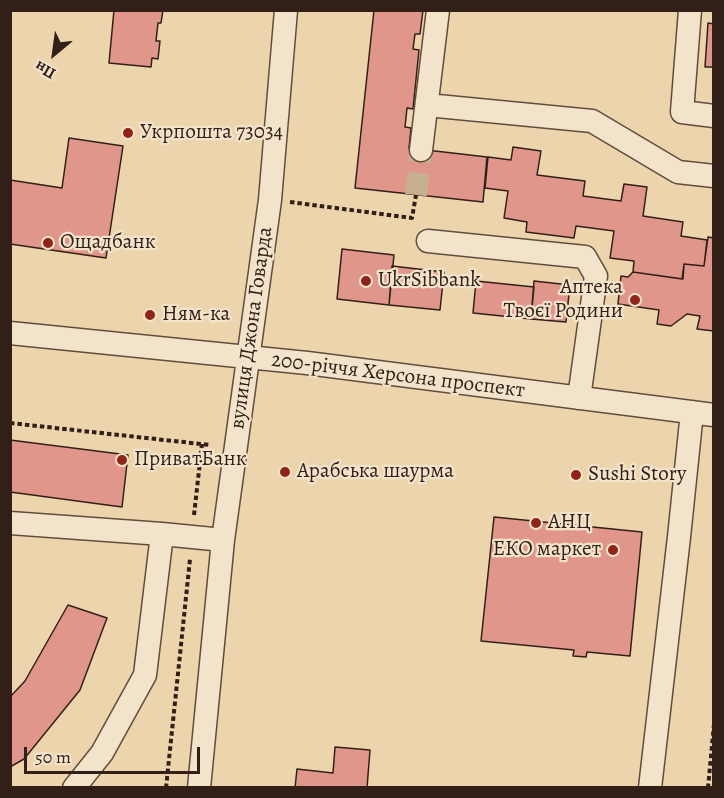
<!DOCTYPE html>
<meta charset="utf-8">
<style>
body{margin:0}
#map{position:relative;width:724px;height:798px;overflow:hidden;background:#ecd4ad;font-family:Alegreya,serif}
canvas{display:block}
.frame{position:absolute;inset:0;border:12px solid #322018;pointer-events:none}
.north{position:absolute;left:24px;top:24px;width:60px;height:60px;-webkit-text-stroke:4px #f3e3ca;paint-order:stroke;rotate:209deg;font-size:16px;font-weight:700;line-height:24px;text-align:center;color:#322018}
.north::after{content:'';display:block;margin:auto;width:21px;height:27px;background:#322018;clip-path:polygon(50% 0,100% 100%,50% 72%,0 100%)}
.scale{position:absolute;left:24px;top:747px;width:176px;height:27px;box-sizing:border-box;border:3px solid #322018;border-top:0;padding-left:8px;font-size:18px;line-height:21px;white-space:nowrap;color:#322018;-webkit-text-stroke:4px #f3e3ca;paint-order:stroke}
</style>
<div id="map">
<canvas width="724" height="798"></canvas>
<div class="frame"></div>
<div class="north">Пн</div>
<div class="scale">50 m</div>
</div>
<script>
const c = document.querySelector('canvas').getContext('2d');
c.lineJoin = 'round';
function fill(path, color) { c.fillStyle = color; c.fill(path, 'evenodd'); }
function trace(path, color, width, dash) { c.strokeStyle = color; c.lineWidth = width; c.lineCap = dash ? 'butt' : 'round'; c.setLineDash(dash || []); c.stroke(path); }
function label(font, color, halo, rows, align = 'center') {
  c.font = font + ' Alegreya,serif'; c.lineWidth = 4.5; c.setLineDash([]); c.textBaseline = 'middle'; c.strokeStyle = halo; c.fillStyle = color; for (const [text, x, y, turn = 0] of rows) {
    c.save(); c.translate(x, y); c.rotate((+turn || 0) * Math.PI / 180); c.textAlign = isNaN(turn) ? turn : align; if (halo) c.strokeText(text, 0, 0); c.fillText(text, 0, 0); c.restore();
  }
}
const building = new Path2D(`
 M114 10H163L161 23H158L156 41H160L158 59 152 58 151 67 109 63Z
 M374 10H423L420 34H415L413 49 419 50 413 109 407 108 405 127 411 128 409 148 487 157 483 202 355 188Z
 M708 23 714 24V67H705Z
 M69 138 123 146 106 258 10 244V180L62 188Z
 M513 147 541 151 537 175 585 181 583 196 621 201 624 184 647 187 643 216 683 222 681 236 707 240 704 266 684 264 682 279 633 272 634 261 610 258 614 231 576 226 574 238 526 232 527 222 504 218 508 191 485 188 488 157 511 160Z
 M708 237 714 238V331L697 329 700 316 687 314 671 326 657 324 659 310 618 304 621 276 628 277 633 272 683 279 684 264 704 266Z
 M342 249 394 255 389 305 337 299Z
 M392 266 444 272 440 310 389 305Z
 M476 281 534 287 531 319 473 313Z
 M534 281 570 285 566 322 531 319Z
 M10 440 128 455 122 507 10 492Z
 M494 517 642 532 630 656 587 652 586 657 573 656 574 650 481 641Z
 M68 605 107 618 80 690 24 759 10 767V697L25 681Z
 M335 747 370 750 367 788H295L297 769 333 773Z`);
const minorTunnel = new Path2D(`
 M416 195 421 150`);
const path = new Path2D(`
 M290 202 412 218 416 195
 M10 423 210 445
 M194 515 202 444
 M166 788 190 559
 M708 788 714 724`);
const minor = new Path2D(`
 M690 10 682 112 714 116
 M427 105 592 121 678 172 714 176
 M421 150 438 10
 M428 241 585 257 596 276 579 398
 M10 333 307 363 714 415
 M10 523 162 534 223 540
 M74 788 102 753 145 675 162 534
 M199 788 223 540 270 200 286 10
 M650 788 679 537 692 412`);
const markers = [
 [128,133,6,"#8f2418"],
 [48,243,6,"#8f2418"],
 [366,281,6,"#8f2418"],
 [635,300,6,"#8f2418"],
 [150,315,6,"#8f2418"],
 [122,460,6,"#8f2418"],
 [285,472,6,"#8f2418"],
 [576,475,6,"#8f2418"],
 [536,523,6,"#8f2418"],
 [613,550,6,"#8f2418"]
];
const poiNames = [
 ["Укрпошта 73034",140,133],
 ["Ощадбанк",60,243],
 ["UkrSibbank",378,281],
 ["Аптека",623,288,"right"],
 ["Твоєї Родини",623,312,"right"],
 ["Ням-ка",162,315],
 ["ПриватБанк",134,460],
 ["Арабська шаурма",297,472],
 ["Sushi Story",588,475],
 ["АНЦ",548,523],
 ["ЕКО маркет",601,550,"right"]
];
const streetNames = [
 ["вулиця Джона Говарда",252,328,-82],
 ["200-річчя Херсона проспект",398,376,7]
];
fill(building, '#e1968b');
trace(building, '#322018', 1.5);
trace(minorTunnel, '#c7b08f', 22, [22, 11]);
trace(minor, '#604d3d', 25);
trace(path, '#322018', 4, [4.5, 3]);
trace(minor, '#f3e3ca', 22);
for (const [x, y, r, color] of markers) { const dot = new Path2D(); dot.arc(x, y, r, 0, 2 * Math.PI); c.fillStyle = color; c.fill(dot); trace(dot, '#f3e3ca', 2); }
label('21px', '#322018', '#f3e3ca', poiNames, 'left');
label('21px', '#322018', '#f3e3ca', streetNames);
</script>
